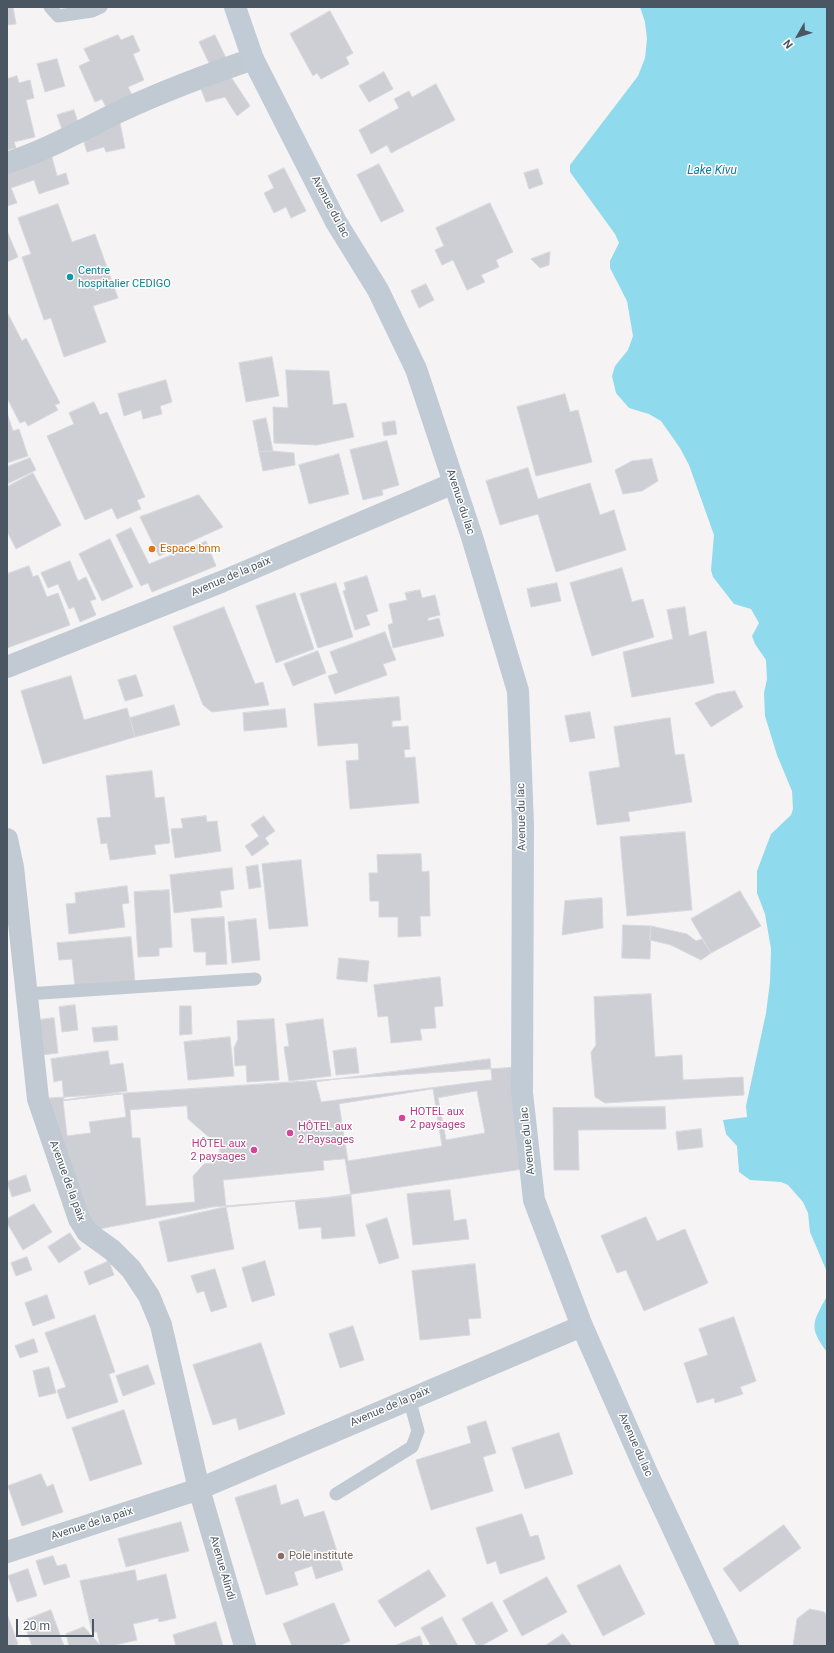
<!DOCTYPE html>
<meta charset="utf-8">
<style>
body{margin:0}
#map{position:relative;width:834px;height:1653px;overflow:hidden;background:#f5f3f3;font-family:Roboto,sans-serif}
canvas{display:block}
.frame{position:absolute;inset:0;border:8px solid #4a5661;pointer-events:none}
.north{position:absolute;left:778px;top:16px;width:40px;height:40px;-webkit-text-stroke:3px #fff;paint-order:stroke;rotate:231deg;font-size:11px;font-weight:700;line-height:16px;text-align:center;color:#4a5661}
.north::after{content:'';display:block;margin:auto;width:14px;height:18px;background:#4a5661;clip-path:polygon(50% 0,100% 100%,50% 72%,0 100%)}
.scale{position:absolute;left:16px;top:1619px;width:78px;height:18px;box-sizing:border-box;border:2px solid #4a5661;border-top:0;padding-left:5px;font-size:12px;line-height:14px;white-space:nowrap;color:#4a5661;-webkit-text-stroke:3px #fff;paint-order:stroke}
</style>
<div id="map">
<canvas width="834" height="1653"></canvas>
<div class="frame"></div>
<div class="north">N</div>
<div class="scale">20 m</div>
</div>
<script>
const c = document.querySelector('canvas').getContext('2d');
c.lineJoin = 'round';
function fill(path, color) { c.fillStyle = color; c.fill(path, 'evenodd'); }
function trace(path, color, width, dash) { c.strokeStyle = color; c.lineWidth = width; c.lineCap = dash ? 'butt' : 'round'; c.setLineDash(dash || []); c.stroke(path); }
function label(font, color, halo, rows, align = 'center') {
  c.font = font + ' Roboto,sans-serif'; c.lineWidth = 3; c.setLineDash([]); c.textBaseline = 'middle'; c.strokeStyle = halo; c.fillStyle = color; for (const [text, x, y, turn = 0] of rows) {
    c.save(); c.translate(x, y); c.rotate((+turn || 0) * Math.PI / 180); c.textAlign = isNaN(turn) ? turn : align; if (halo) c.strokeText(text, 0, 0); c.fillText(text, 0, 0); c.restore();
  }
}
const water = new Path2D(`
 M640 7H827V1272L810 1232 808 1213 803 1202 788 1185 781 1182 750 1180 739 1172 737 1146 726 1134 723 1120 747 1117 746 1106 766 1013 770 982 771 949 765 914 757 893V871L771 834 791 815 793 809 792 791 777 755 765 716 764 693 767 679 766 660 755 644 752 636 759 623 751 609 734 604 713 577 711 570 714 535 689 465 680 448 661 421 649 414 629 408 616 393 612 376 615 366 628 350 633 336 627 301 610 268V261L619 243 615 234 570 172V165L638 76 645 58 647 39 645 22Z
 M827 1296V1352C808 1327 813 1322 827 1296Z`);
const building = new Path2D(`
 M7 7H13L16 24 7 25Z
 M330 11 353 53 346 57 349 64 321 79 317 73 313 76 290 34Z
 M118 35 121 40 133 35 140 51 133 54 144 80 128 87 133 97 107 109 102 99 95 102 79 66 90 61 84 49Z
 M215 35 226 58 210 65 199 42Z
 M57 59 65 86 45 92 37 64Z
 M384 72 393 89 369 102 359 86Z
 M17 76 19 83 30 80 34 98 26 100 35 137 14 142 16 148 7 150V79Z
 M231 77 250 106 237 116 225 97 206 102 201 89Z
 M436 84 455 120 391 153 387 145 371 154 359 130 399 108 394 99 409 91 412 97Z
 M74 110 79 126 63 132 57 115Z
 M120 123 125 148 106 152 104 147 87 152 83 139Z
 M52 157 57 176 66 173 69 184 39 194 34 180 11 188 17 203 7 206V172Z
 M379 164 404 211 381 222 357 175Z
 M284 168 306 211 291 218 286 207 274 213 264 193 274 188 268 176Z
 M538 169 543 184 529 189 524 173Z
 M490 203 513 252 496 260 499 267 481 275 485 282 467 290 453 260 442 265 435 250 444 246 436 228Z
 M58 204 72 242 95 234 118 298 93 306 106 342 64 357 51 318 44 320 22 257 31 254 18 218Z
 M7 231 18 257 7 262Z
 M550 252 549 265 540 268 531 259Z
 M426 284 434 300 419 308 411 291Z
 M7 312 22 341 26 338 60 403 55 405 58 410 28 426 25 421 20 423 7 398Z
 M272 357 279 396 246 402 239 363Z
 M286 370 329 371 333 405 346 403 354 437 317 445 274 443 273 407 288 408Z
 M166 380 172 402 160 406 162 414 143 419 141 410 124 416 118 394Z
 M565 394 570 412 578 410 592 462 536 476 517 407Z
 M94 402 100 415 107 412 145 497 137 500 141 509 117 519 112 508 85 520 47 436 74 424 69 413Z
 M7 413 13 431 19 429 28 456 7 463Z
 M266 418 273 451 259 452 253 421Z
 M395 421 397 434 384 436 382 423Z
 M387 441 399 485 382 490 383 495 363 500 350 450Z
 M273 451 294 453 295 465 263 471 259 452Z
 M339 454 349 494 309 504 299 465Z
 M30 458 36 470 7 484V467Z
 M652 459 658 481 642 491 623 494 615 470 632 461Z
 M528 468 538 499 590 483 600 515 614 510 626 550 556 572 538 514 500 525 486 481Z
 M33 473 61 525 16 549 7 531V487Z
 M199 495 223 527 159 556 140 517Z
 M131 528 149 564 206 541 216 566 152 592 148 583 141 586 116 535Z
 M110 539 133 587 102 601 79 554Z
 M70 561 78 581 86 577 96 599 90 601 96 615 80 622 74 607 69 609 58 584 48 588 41 573Z
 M29 566 33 577 38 575 47 597 58 593 70 625 7 648V574Z
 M622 568 632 602 643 599 654 637 592 656 570 583Z
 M367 576 378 611 366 615 370 625 355 630 343 591 346 590 344 583Z
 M336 583 353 637 318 648 300 594Z
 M557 583 561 601 531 607 527 589Z
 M420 590 422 598 435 595 440 615 428 618V621L439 618 444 636 393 648 388 625 393 623 389 604 407 600 405 593Z
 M295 593 314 649 276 663 256 606Z
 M224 607 255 684 263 682 269 705 212 712 203 705 173 627Z
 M685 607 689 636 706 631 714 683 632 697 623 652 673 639 667 610Z
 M385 632 396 660 383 664 387 675 335 694 328 676 338 673 330 652Z
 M318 651 326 673 293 686 284 664Z
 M136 675 143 696 125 701 118 680Z
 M71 676 84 720 127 708 135 737 43 764 21 691Z
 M735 691 743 707 711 727 695 703 716 694Z
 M399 697 401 720 392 721V727L408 726 410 749 404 750 405 758 415 757 419 803 350 809 346 761 359 760 358 743 318 746 314 704Z
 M174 705 180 725 135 737 130 718Z
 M285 709 287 727 244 731 243 713Z
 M590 712 595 738 570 742 565 716Z
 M670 718 675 755 684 754 692 802 628 812 630 821 597 825 589 772 620 767 614 727Z
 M152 771 155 798 164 797 170 843 154 845 156 854 110 860 107 843 101 844 97 818 111 817 106 776Z
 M206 816 207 822 217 821 221 851 175 858 171 829 183 828 181 819Z
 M264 816 275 831 265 838 269 844 252 856 245 846 259 836 251 825Z
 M685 832 692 910 627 916 620 837Z
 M421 854 422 872 429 871 430 916H420L421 936 398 937V917H379V901H370L369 873H378L377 855Z
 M301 860 308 926 269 929 262 864Z
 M258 865 261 887 249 889 246 867Z
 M232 868 234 889 220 891 222 907 174 913 170 875Z
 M127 886 129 903 122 904 125 927 69 934 66 904 76 903 75 893Z
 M169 890 172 947 159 948V956L138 957 134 892Z
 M740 891 761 926 711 953 691 919Z
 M602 898 603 928 562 935 565 901Z
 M224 917 227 964 206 965V952H194L191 919Z
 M256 919 260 960 232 963 228 922Z
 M623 925 651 926 650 959 622 958Z
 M651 926 687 934 696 941 702 939 711 953 701 960 671 945 650 940Z
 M131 937 135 982 75 987 72 959 59 960 57 943Z
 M339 958 369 961 367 982 337 979Z
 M440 977 443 1006 434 1007 436 1028 420 1029 422 1040 391 1043 388 1016 378 1017 374 985Z
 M651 994 655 1057 682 1055 683 1080 743 1077 744 1095 605 1103 595 1097 591 1052 596 1045 594 997Z
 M75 1005 78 1030 62 1032 59 1007Z
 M180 1006H191L192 1034 180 1035Z
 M54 1018 58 1053 42 1055 38 1020Z
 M274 1019 279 1080 247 1082 246 1065 235 1066 234 1048 238 1039 237 1021Z
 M323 1019 331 1076 289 1081 284 1047 289 1046 286 1024Z
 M117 1026 118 1040 94 1042 92 1028Z
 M230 1037 234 1076 188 1080 184 1042Z
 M356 1048 359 1073 336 1075 333 1051Z
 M108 1051 110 1065 123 1063 127 1091 64 1100 62 1080 54 1082 51 1059Z
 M490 1059 492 1080 321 1102 316 1082Z
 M523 1067 530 1168 325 1198 212 1207 89 1231 39 1099Z
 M433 1089 442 1146 348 1161 339 1104Z
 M477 1091 485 1133 446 1140 438 1098Z
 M123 1094 126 1117 89 1122 91 1133 67 1136 63 1101Z
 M187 1106 188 1119 219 1146 220 1154 211 1163 204 1164 193 1176 195 1202 146 1206 140 1138H132L130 1110Z
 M665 1107 666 1129 578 1130 579 1170H554L553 1108Z
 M701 1129 703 1147 678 1150 676 1132Z
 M345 1159 351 1196 226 1207 223 1180 324 1170 323 1161Z
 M26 1175 31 1191 12 1197 7 1182Z
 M450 1190 454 1221 466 1219 469 1239 413 1245 407 1194Z
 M351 1196 355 1236 322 1239 321 1227 299 1229 295 1201Z
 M34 1204 52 1232 23 1250 7 1223V1219Z
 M226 1207 234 1249 168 1262 159 1222Z
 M646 1217 657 1241 685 1229 708 1283 644 1311 626 1270 617 1273 601 1236Z
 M387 1218 399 1258 379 1264 366 1225Z
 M70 1233 81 1249 59 1263 48 1247Z
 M27 1257 32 1270 16 1276 11 1263Z
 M109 1261 114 1275 89 1285 84 1272Z
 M265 1261 275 1295 252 1302 242 1268Z
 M475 1264 481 1318 468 1319 470 1335 420 1340 412 1271Z
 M215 1269 227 1307 211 1312 204 1291 197 1293 191 1276Z
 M47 1295 55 1318 33 1326 25 1303Z
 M95 1315 115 1372 109 1374 118 1402 67 1419 57 1390 66 1387 45 1333Z
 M734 1317 756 1381 740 1387 743 1394 715 1403 714 1398 697 1403 684 1363 708 1355 699 1329Z
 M353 1326 364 1360 340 1368 329 1334Z
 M34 1339 38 1352 20 1358 15 1346Z
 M261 1343 285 1414 239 1430 236 1418 213 1425 193 1365Z
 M148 1365 155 1384 123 1396 116 1376Z
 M49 1367 56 1393 39 1397 33 1371Z
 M124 1410 142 1464 90 1481 72 1428Z
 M486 1421 496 1453 483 1457 493 1491 431 1510 416 1460 471 1443 467 1427Z
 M559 1433 573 1474 525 1489 512 1448Z
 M41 1474 47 1487 53 1484 63 1512 22 1526 8 1486Z
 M276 1485 281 1505 298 1499 304 1517 324 1511 343 1570 316 1579 312 1566 294 1572 298 1585 266 1595 235 1498Z
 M522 1514 530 1537 538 1535 545 1559 500 1574 496 1561 487 1564 476 1528Z
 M181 1522 189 1551 126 1567 118 1539Z
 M784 1525 801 1548 740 1592 723 1569Z
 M53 1556 57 1566 66 1564 70 1577 44 1585 36 1561Z
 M620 1565 645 1614 603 1636 577 1586Z
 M28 1569 37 1596 17 1602 8 1576Z
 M135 1570 137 1581 166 1574 176 1618 159 1622 158 1618 133 1624 137 1640 111 1646H100L97 1632H92L80 1581Z
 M429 1570 446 1596 395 1627 378 1601Z
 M547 1577 567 1612 522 1636 503 1601Z
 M492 1602 508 1631 481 1646H477L462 1619Z
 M334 1603 350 1641 339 1646H292L283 1624Z
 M810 1609 824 1612 827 1616V1646H793L797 1619Z
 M51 1610 64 1646H32L23 1621Z
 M7 1614 18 1644 12 1646H7Z
 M442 1617 458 1646H431L421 1628Z
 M216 1622 223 1646H176L173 1635Z
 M84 1627 100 1645 69 1646 66 1634Z
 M563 1634 572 1646H545Z
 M420 1636 423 1646H394Z`);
const lane = new Path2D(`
 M50 7 58 16 92 11 101 7
 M26 994 255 979
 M336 1494 412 1447 418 1431 409 1398`);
const street = new Path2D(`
 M7 163C48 150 85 128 123 110 166 90 209 74 253 59
 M7 667 221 582 454 483
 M7 839 13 867 38 1099 79 1219 87 1232 112 1250 131 1269 149 1296 161 1325 199 1489 245 1646
 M7 1552 199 1489 582 1326`);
const secondary = new Path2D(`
 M235 7 253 59 336 222 378 290 416 369 472 537 518 691 523 826 522 1093 534 1200 582 1326 647 1473 728 1646`);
const markers = [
 [70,277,4,"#0f9aa8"],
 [152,549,4,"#e8710a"],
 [402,1118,4,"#d1479c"],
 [290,1133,4,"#d1479c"],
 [254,1150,4,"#d1479c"],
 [281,1556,4,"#8d6e63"]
];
const streetNames = [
 ["Avenue du lac",330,207,62],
 ["Avenue du lac",460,502,72],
 ["Avenue de la paix",231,577,-23],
 ["Avenue du lac",522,817,-91],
 ["Avenue du lac",528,1141,-96],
 ["Avenue de la paix",67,1181,70],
 ["Avenue de la paix",390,1407,-23],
 ["Avenue du lac",635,1445,66],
 ["Avenue de la paix",92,1524,-18],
 ["Avenue Alindi",222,1568,74]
];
const cultureNames = [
 ["Centre",78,271],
 ["hospitalier CEDIGO",78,284]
];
const foodNames = [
 ["Espace bnm",160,549]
];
const hotelNames = [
 ["HOTEL aux",410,1112],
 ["2 paysages",410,1125],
 ["HÔTEL aux",298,1127],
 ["2 Paysages",298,1140],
 ["HÔTEL aux",246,1144,"right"],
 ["2 paysages",246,1157,"right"]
];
const educationNames = [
 ["Pole institute",289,1556]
];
const waterNames = [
 ["Lake Kivu",712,171]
];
fill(water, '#90daee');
fill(building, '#cdcfd5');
trace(building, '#d7d9de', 1);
trace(lane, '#c1cad2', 13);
trace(street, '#c1cad2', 22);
trace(secondary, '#c1cbd6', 22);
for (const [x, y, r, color] of markers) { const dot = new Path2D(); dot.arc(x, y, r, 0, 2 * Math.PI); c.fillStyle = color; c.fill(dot); trace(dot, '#fff', 1.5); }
label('11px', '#4a5661', '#fff', streetNames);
label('11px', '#0d838f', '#fff', cultureNames, 'left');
label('11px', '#c56008', '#fff', foodNames, 'left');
label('11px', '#b23c85', '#fff', hotelNames, 'left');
label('11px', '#785e54', '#fff', educationNames, 'left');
label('italic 12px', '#0c7c9b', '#fff', waterNames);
</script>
